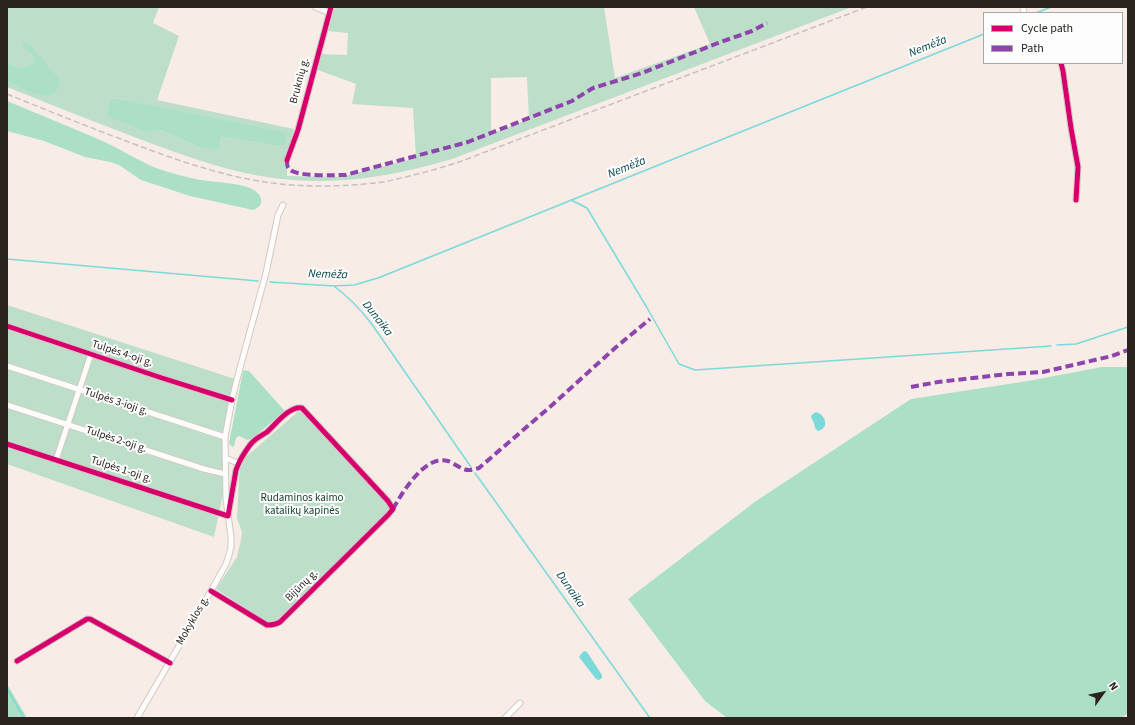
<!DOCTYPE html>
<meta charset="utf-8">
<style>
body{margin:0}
#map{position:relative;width:1135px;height:725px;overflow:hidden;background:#f7ede6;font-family:"Source Sans 3",sans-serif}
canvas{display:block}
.frame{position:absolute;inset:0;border:8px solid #2a231e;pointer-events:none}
.legend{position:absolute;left:983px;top:12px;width:140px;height:52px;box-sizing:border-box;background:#fdfdfd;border:1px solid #a9a6a4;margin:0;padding:5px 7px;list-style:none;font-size:12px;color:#2a231e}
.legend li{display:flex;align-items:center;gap:8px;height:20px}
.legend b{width:20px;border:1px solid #a9a6a4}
.north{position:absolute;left:1083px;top:673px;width:40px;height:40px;-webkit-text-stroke:3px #fdfdfd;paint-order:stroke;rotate:57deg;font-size:11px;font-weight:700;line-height:16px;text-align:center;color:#2a231e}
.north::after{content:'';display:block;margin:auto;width:14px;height:18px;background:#2a231e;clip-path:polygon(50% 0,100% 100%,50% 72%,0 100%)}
</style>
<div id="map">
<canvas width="1135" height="725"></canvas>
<div class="frame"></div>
<ul class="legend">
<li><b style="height:5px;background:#d6006c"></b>Cycle path</li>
<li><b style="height:5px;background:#8e44ad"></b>Path</li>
</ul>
<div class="north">N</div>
</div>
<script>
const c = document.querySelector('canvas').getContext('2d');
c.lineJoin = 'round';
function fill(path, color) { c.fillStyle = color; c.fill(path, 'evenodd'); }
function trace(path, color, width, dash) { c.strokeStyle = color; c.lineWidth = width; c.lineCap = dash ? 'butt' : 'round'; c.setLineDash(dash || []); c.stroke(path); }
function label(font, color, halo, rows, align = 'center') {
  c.font = font + ' "Source Sans 3",sans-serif'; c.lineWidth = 4; c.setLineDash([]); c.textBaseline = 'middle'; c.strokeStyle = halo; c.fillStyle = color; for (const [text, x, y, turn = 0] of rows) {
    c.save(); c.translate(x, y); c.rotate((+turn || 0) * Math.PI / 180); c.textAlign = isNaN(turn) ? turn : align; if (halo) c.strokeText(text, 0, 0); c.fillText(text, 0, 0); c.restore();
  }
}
const green = new Path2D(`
 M7 7H159L153 23 179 36 157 100 294 129 287 154V176L341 177 416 158 413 108 352 104 356 84 318 70 321 54 347 55 348 33 328 31 335 7H604L615 78 710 44 694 7H852L452 159C393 177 335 186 273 178 228 172 185 156 142 140 97 123 52 105 7 87V82L33 92 60 84 22 45 34 58V61C25 71 19 67 7 63ZM527 77 529 119 491 134V78ZM115 98 287 134 286 143 278 146 222 137 220 141 221 147 201 148 160 130 150 132 107 113 110 99Z
 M7 305 235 379 222 439 223 494 214 537 7 464Z
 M301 409 389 504 390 507V511L277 620 270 622H266L216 589 237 557 241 540 242 532 237 518 240 462Z`);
const forest = new Path2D(`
 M23 42H27L33 48 59 79 60 84C58 89 55 94 49 95 37 97 18 86 7 82V63C19 67 25 71 34 61V58L22 45Z
 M115 98 284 132 287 134 286 144 278 146 222 137 220 141 221 147 219 149 201 148 160 130 150 132 145 131 109 117 107 113 110 99Z
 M7 101C40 115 73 128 105 142 122 150 139 161 156 168 170 173 186 177 200 180 214 182 243 183 254 190 263 196 265 206 253 210L190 196 141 180 119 165 110 162 85 157 44 141 7 131Z
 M1102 367H1128V713L1122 718H727L705 701 628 599 756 501 911 399 1028 381Z
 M244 370 249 371 284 410V412L251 439 247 440 239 436 236 438 234 446 232 447 229 443 243 371Z
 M7 684 27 718H8Z`);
const water = new Path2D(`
 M816 412C826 415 830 428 818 431L815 428C815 423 812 421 811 416L813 414Z
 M584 651 587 652 602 675V678L599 680 596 679 579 657 581 654Z`);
const stream = new Path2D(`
 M1036 13 1051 7
 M571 200 587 208 646 306 679 364 695 370 1051 346
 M7 259 258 281
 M270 282 334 286 354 285 378 278 984 34
 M335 287C349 297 360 309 371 323L471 467
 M1057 345 1076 344 1128 327
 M475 473 650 718
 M7 689 24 718`);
const minor = new Path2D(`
 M315 7 330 13
 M1023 7 1024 13
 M1061 63 1063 71 1071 128 1078 167 1076 200
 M287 160 298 130 331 7
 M7 326 162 378 232 400
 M7 366 225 437
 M7 405 204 469 225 474
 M7 444 228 516 236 470C239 461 244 453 250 445 254 439 261 436 267 432 275 425 290 405 302 408L388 501 393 509 388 515 280 622C275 625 272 625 267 625L211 591
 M225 458 238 463
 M56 460 91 354
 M17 661 87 619H90L170 663
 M137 718 211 591 226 564 229 555 231 547V537L226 499 225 437 232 400 237 379 266 273 278 215 283 205
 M505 718 520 703`);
const rail = new Path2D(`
 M7 94C46 110 86 126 126 141 179 161 234 181 292 185 321 187 353 186 383 182 408 177 434 170 459 162L867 7`);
const quiet = new Path2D(`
 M287 160C287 163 287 167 289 169 296 177 334 175 345 175L468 142 572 101 593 88 642 73 718 43 752 31 767 23
 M911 387 938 382 1008 374 1043 372 1112 356 1128 350
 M393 509C402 493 425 454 448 461 454 463 463 471 470 470 473 470 476 469 479 468L551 406 615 348 650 319`);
const cycleway = new Path2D(`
 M1061 63 1063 71 1071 128 1078 167 1076 200
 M287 160 298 130 331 7
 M7 326 162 378 232 400
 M7 444 228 516 236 470C239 461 244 453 250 445 254 439 261 436 267 432 275 425 290 405 302 408L388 501 393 509 388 515 280 622C275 625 272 625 267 625L211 591
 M17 661 87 619H90L170 663`);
const streetNames = [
 ["Bruknių g.",300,81,-75],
 ["Tulpės 4-oji g.",122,354,18],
 ["Tulpės 3-ioji g.",116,402,18],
 ["Tulpės 2-oji g.",116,440,18],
 ["Tulpės 1-oji g.",121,470,18],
 ["Bijūnų g.",302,586,-44],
 ["Mokyklos g.",193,621,-60]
];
const parkNames = [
 ["Rudaminos kaimo",302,499],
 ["katalikų kapinės",302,512]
];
const waterNames = [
 ["Nemėža",928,47,-22],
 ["Nemėža",627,168,-22],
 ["Nemėža",328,275,2],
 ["Dunaika",377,319,52],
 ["Dunaika",570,590,55]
];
fill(green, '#bddec9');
fill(forest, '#ace0c6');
fill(water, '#7cd9da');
trace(stream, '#7cd9da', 1.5);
trace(minor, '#d1cac4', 7);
trace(minor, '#fefcfb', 5);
trace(rail, '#c4c2c0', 1.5, [6, 3]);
trace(quiet, '#8e44ad', 4, [8, 4]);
trace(cycleway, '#d6006c', 5);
label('11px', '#2a231e', '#fdfdfd', streetNames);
label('11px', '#154130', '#fdfdfd', parkNames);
label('italic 12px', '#074648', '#fdfdfd', waterNames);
</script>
